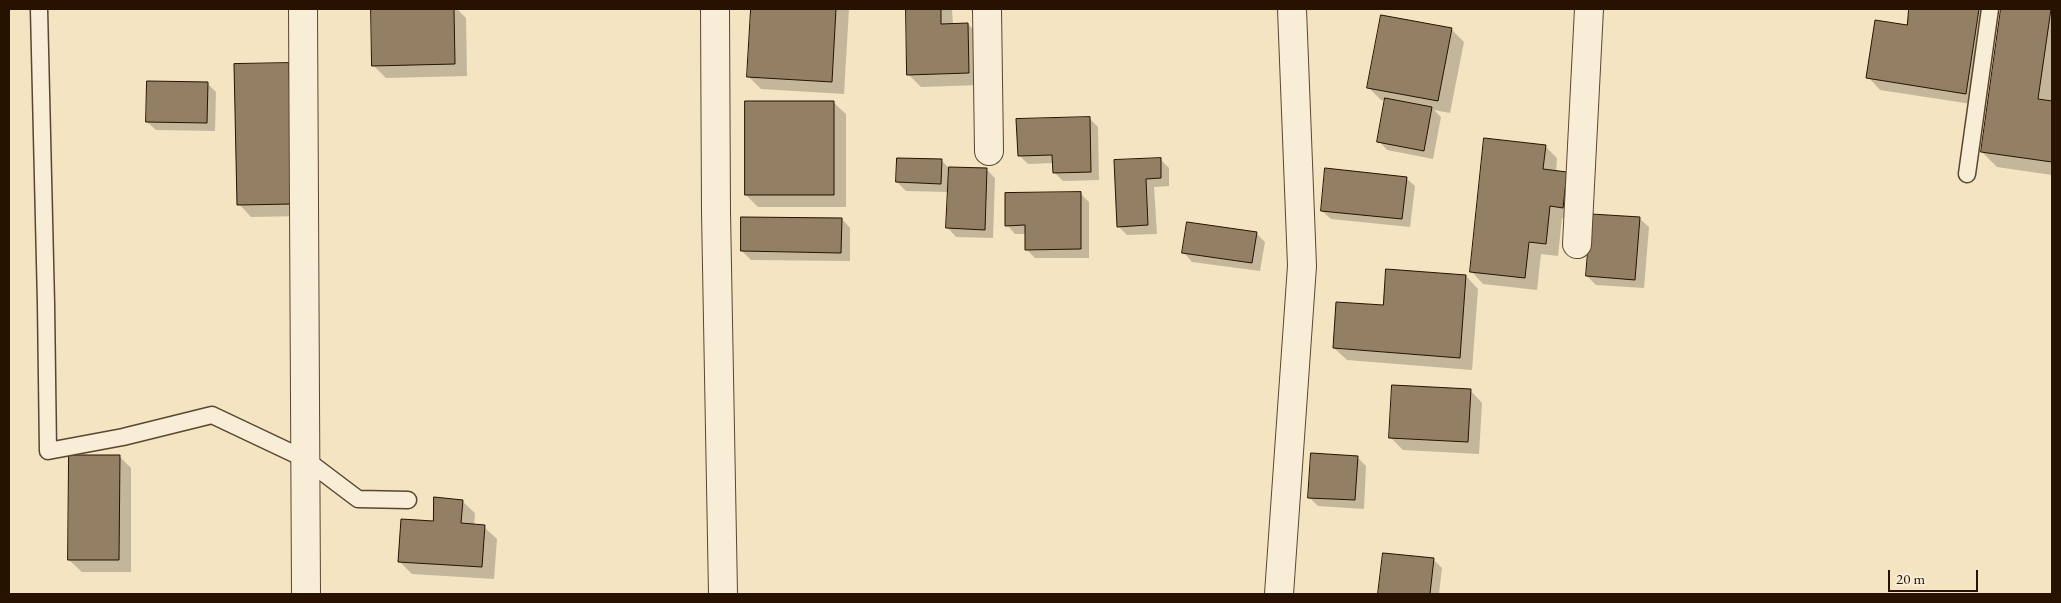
<!DOCTYPE html>
<style>
body{margin:0}
#map{position:relative;width:2061px;height:603px;overflow:hidden;background:#f4e4c1;font-family:"EB Garamond",serif}
canvas{display:block}
.frame{position:absolute;inset:0;border:10px solid #271200;pointer-events:none}
.scale{position:absolute;left:1888px;top:570px;width:90px;height:22px;box-sizing:border-box;border:2px solid #271200;border-top:0;padding-left:6px;font-size:15px;line-height:18px;white-space:nowrap;color:#271200;-webkit-text-stroke:4px #f8edd7;paint-order:stroke}
</style>
<div id="map">
<canvas width="2061" height="603"></canvas>
<div class="frame"></div>
<div class="scale">20 m</div>
</div>
<script>
const c = document.querySelector('canvas').getContext('2d');
c.lineJoin = 'round';
function fill(path, color) { c.fillStyle = color; c.fill(path, 'evenodd'); }
function trace(path, color, width, dash) { c.strokeStyle = color; c.lineWidth = width; c.lineCap = dash ? 'butt' : 'round'; c.setLineDash(dash || []); c.stroke(path); }
const shadow = new Path2D(`
 M373 9H457L466 18 467 76 386 78 373 65Z
 M752 9H849L844 94 761 89 749 77Z
 M907 9H952L953 24H968L980 36 981 85 921 87 908 74Z
 M1910 9H1993L1978 105 1880 90 1868 77 1908 26Z
 M2002 9H2052V175L1997 167 1982 152Z
 M1451 29 1464 42 1450 113 1434 110 1441 117 1433 159 1387 150 1379 141 1386 101 1381 100 1369 88Z
 M288 64 301 77 303 216 251 217 239 204Z
 M207 83 216 92 215 131 156 130 147 122Z
 M833 102 846 114V207H758L746 195Z
 M1089 118 1098 127 1099 180 1063 181 1054 172V163L1028 164 1019 155Z
 M1545 146 1557 158 1556 172 1566 173 1579 186 1575 220 1562 218 1558 256 1541 254 1537 290 1483 284 1471 271Z
 M1160 159 1169 168V186L1154 187 1157 234 1127 235 1118 226 1116 161Z
 M941 160 949 168 986 169 995 178 993 238 956 237 948 228 949 192 906 191 897 182Z
 M1406 178 1415 186 1410 227 1331 219 1322 211Z
 M1080 193 1089 202V258H1035L1026 249V234H1015L1007 225Z
 M842 219 850 228V261L751 260 742 251Z
 M1640 219 1649 227 1644 288 1596 285 1587 276Z
 M1256 233 1265 242 1260 271 1192 262 1184 253Z
 M1466 276 1478 289 1472 370 1347 360 1334 348 1384 306Z
 M1470 390 1482 403 1479 454 1403 450 1390 437Z
 M119 456 131 468V572H82L69 560Z
 M1357 457 1366 466 1364 509 1318 506 1309 497Z
 M462 501 475 513 474 526 484 527 497 539 494 579 412 574 399 561 434 523Z
 M1384 554 1433 559 1442 568 1439 594H1380Z`);
const building = new Path2D(`
 M371 9H454L455 64 372 66Z
 M751 9H836L832 82 747 77Z
 M906 9H941V24L968 23 969 73 907 75Z
 M1909 9H1979L1966 94 1866 78 1875 20 1907 25Z
 M2001 9H2051L2038 99 2052 101V162L1981 152Z
 M1381 15 1452 28 1438 101 1367 88Z
 M289 63 292 204 237 205 234 64Z
 M147 81 208 82 207 123 146 122Z
 M1385 98 1432 107 1424 151 1377 142Z
 M745 101H834V195H745Z
 M1090 117 1091 172 1053 173 1052 155 1018 156 1016 119Z
 M1484 138 1546 145 1543 169 1567 172 1563 208 1550 206 1546 244 1529 242 1525 278 1470 272Z
 M897 158 942 159 941 184 896 182Z
 M1161 158V178L1146 179 1148 225 1117 227 1114 160Z
 M949 167 987 168 985 230 946 228Z
 M1325 168 1407 177 1402 219 1321 211Z
 M1081 192V249L1025 250V225L1005 226V193Z
 M1591 214 1640 217 1635 280 1586 276Z
 M741 217 842 218 841 253 741 251Z
 M1187 222 1257 232 1252 263 1182 253Z
 M1386 269 1466 275 1460 358 1333 348 1336 302 1383 305Z
 M1392 385 1471 389 1468 442 1389 438Z
 M1311 453 1358 456 1355 500 1308 498Z
 M69 455H120L119 560H68Z
 M434 497 463 500 461 523 485 525 482 567 398 562 401 519 433 521Z
 M1383 553 1434 558 1430 594H1378Z`);
const service = new Path2D(`
 M39 9 46 304 48 451 123 437 212 415 305 459 358 499 408 500
 M1967 174 1990 9`);
const minor = new Path2D(`
 M303 9 306 594
 M715 9 716 212 723 594
 M987 9 989 151
 M1577 244 1589 9
 M1279 594 1302 266 1292 9`);
fill(shadow, '#0003');
fill(building, '#927f64');
trace(building, '#271200', 1);
trace(service, '#5a4630', 19);
trace(minor, '#5a4630', 30);
trace(service, '#f8edd7', 16);
trace(minor, '#f8edd7', 28);
</script>
